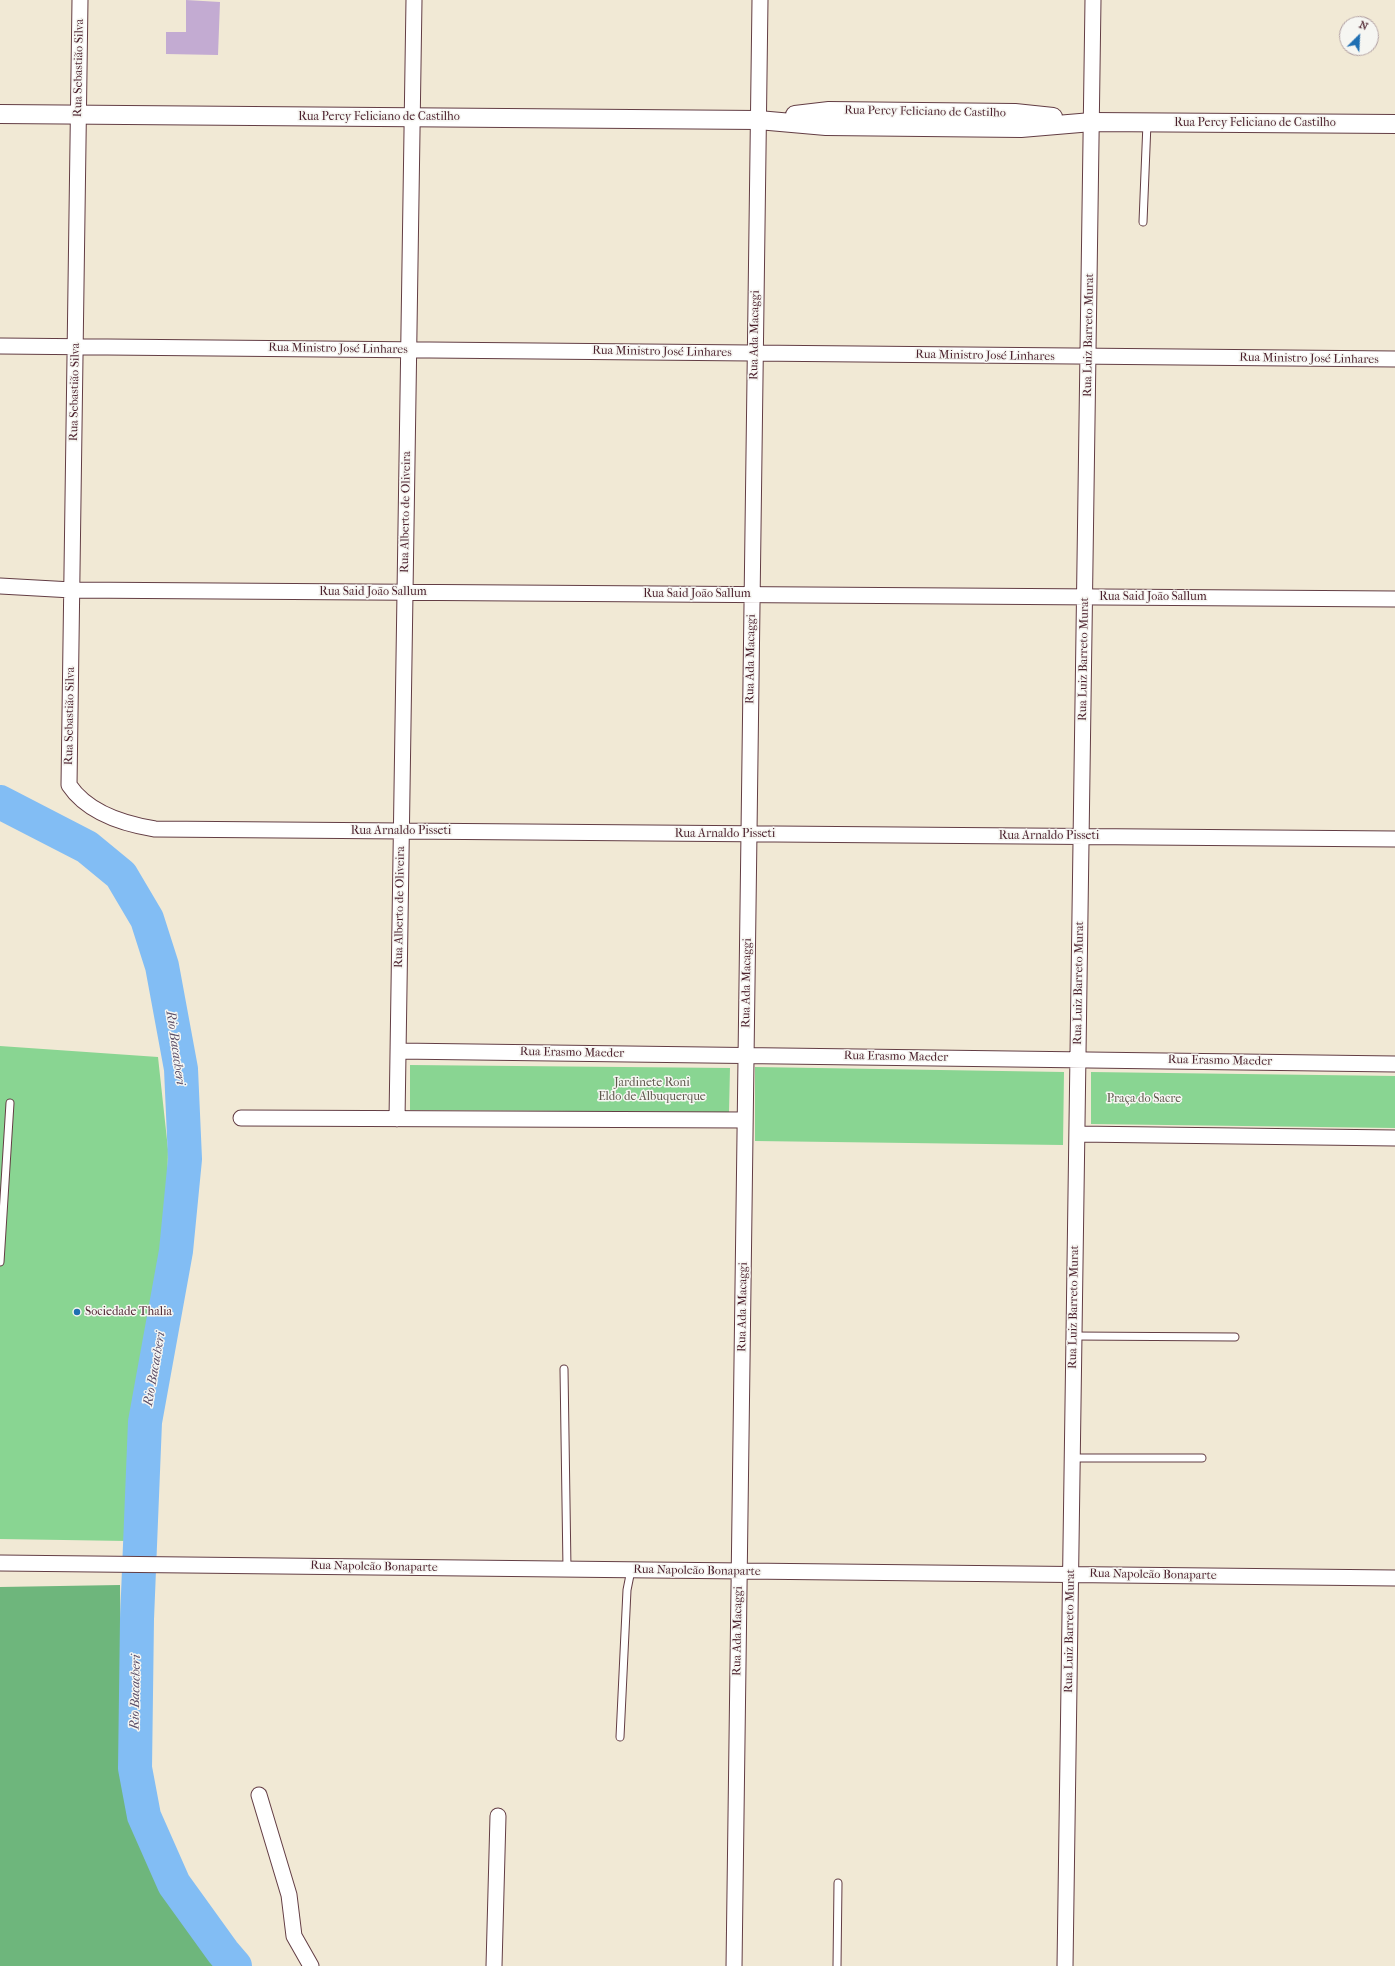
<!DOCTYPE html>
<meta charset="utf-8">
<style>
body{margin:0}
#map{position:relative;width:1395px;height:1966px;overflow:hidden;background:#f1e9d5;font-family:"IM FELL French Canon",serif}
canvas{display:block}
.north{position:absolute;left:1339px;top:16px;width:40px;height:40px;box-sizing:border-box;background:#f6f6f2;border:1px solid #b1a0a2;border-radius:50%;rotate:24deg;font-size:11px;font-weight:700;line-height:16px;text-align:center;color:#4a1f2b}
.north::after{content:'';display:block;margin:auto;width:14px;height:18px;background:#1f6fb2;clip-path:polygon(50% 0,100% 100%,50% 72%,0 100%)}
</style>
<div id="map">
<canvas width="1395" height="1966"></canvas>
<div class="north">N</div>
</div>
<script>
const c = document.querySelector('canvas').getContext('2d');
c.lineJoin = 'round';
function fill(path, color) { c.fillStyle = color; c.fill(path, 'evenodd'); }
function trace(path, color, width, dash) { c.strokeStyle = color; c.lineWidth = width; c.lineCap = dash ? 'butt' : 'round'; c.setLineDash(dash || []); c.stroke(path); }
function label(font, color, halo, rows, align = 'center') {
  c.font = font + ' "IM FELL French Canon",serif'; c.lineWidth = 3; c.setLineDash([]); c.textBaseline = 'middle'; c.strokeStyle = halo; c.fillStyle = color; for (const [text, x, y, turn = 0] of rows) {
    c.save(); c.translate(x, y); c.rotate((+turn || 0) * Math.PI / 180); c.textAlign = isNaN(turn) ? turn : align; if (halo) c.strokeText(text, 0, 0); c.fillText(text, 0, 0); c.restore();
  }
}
const green = new Path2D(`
 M0 1046 158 1057 168 1149 166 1258 141 1366 131 1449 127 1541 0 1539Z
 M410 1065 730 1068 729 1112 410 1110Z
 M755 1067 1064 1072 1063 1145 755 1141Z
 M1091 1072 1395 1076V1128L1091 1124Z`);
const forest = new Path2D(`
 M120 1585 122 1769 206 1943 227 1966H0V1587Z`);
const river = new Path2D(`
 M0 802 87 847 121 875 147 919 162 966 181 1069 185 1159 176 1251 145 1422 137 1619 135 1768 144 1816 174 1884 223 1952 235 1966`);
const building = new Path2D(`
 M186 0 220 2 218 55 166 54V32H186Z`);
const service = new Path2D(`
 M1143 222 1147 123
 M0 1262 10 1103
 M1074 1336 1235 1337
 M564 1369 567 1569
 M1072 1458H1202
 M620 1737 627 1590 631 1570
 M837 1966 838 1883`);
const minor = new Path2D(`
 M80 0 69 785C87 812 124 824 155 829L1395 839
 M0 346 1395 359
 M0 586 72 590 1395 599
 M398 1051 1395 1064
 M241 1118 745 1120
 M397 1119 414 0
 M1077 1134 1395 1138
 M0 1563 1395 1578
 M259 1795 289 1895 294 1936 311 1966
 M494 1966 498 1816
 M734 1966 760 0
 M1065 1966 1093 0`);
const tertiary = new Path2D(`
 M0 114 758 120 826 126 1021 128 1092 122 1395 124
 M795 115 829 111 1015 113 1053 117`);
const markers = [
 [77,1312,4,"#1f6fb2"]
];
const streetNames = [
 ["Rua Sebastião Silva",79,68,-89],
 ["Rua Percy Feliciano de Castilho",925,112,1],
 ["Rua Percy Feliciano de Castilho",379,117],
 ["Rua Percy Feliciano de Castilho",1255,123],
 ["Rua Ada Macaggi",755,335,-89],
 ["Rua Luiz Barreto Murat",1089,335,-89],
 ["Rua Ministro José Linhares",338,349,1],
 ["Rua Ministro José Linhares",662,352,1],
 ["Rua Ministro José Linhares",985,356,1],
 ["Rua Ministro José Linhares",1309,359,1],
 ["Rua Sebastião Silva",75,392,-89],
 ["Rua Alberto de Oliveira",406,512,-89],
 ["Rua Said João Sallum",373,592],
 ["Rua Said João Sallum",697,594],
 ["Rua Said João Sallum",1153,597],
 ["Rua Ada Macaggi",751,659,-89],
 ["Rua Luiz Barreto Murat",1084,659,-89],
 ["Rua Sebastião Silva",70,716,-89],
 ["Rua Arnaldo Pisseti",401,831],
 ["Rua Arnaldo Pisseti",725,834],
 ["Rua Arnaldo Pisseti",1049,836],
 ["Rua Alberto de Oliveira",400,907,-89],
 ["Rua Ada Macaggi",747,983,-89],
 ["Rua Luiz Barreto Murat",1079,983,-89],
 ["Rua Erasmo Maeder",572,1053,1],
 ["Rua Erasmo Maeder",896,1057,1],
 ["Rua Erasmo Maeder",1220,1061,1],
 ["Rua Ada Macaggi",743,1307,-89],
 ["Rua Luiz Barreto Murat",1074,1307,-89],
 ["Rua Napoleão Bonaparte",374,1567,1],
 ["Rua Napoleão Bonaparte",697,1571,1],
 ["Rua Napoleão Bonaparte",1153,1575,1],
 ["Rua Ada Macaggi",738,1631,-89],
 ["Rua Luiz Barreto Murat",1070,1631,-89]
];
const parkNames = [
 ["Jardinete Roni",652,1083],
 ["Eldo de Albuquerque",652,1097],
 ["Praça do Sacre",1144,1099]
];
const poiNames = [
 ["Sociedade Thalia",85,1312]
];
const waterNames = [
 ["Rio Bacacheri",175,1048,82],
 ["Rio Bacacheri",155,1369,-80],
 ["Rio Bacacheri",136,1692,-89]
];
fill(green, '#89d592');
fill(forest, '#6eb67c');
trace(river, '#82bdf4', 34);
fill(building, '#c3abd2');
trace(service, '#633d44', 9);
trace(minor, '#633d44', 17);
trace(tertiary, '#633d44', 20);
trace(service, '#fff', 7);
trace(minor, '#fff', 15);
trace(tertiary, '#fff', 18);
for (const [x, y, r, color] of markers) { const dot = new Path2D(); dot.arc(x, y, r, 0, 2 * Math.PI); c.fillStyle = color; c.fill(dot); trace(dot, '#f6f6f2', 1.5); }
label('12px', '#4a1f2b', '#f6f6f2', streetNames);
label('12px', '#5d564a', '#f6f6f2', parkNames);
label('12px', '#4a1f2b', '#f6f6f2', poiNames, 'left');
label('italic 13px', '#5b4e67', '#f6f6f2', waterNames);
</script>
